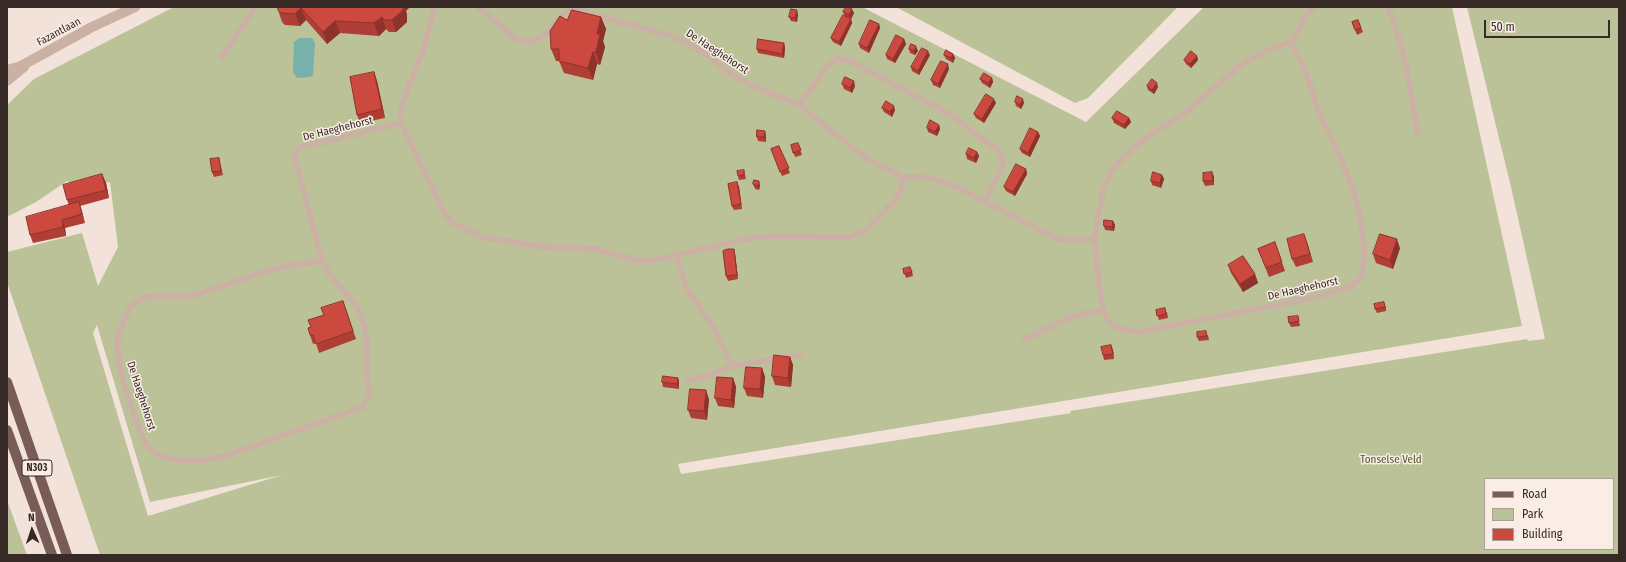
<!DOCTYPE html>
<style>
body{margin:0}
#map{position:relative;width:1626px;height:562px;overflow:hidden;background:#f2e2d9;font-family:"Fira Sans Condensed",sans-serif}
canvas{display:block}
.frame{position:absolute;inset:0;border:8px solid #362926;pointer-events:none}
.legend{position:absolute;left:1484px;top:478px;width:130px;height:72px;box-sizing:border-box;background:#faede5;border:1px solid #ac9f99;margin:0;padding:5px 7px;list-style:none;font-size:12px;color:#362926}
.legend li{display:flex;align-items:center;gap:8px;height:20px}
.legend b{width:20px;border:1px solid #ac9f99}
.north{position:absolute;left:12px;top:510px;width:40px;height:40px;-webkit-text-stroke:3px #faede5;paint-order:stroke;rotate:357deg;font-size:11px;font-weight:700;line-height:16px;text-align:center;color:#362926}
.north::after{content:'';display:block;margin:auto;width:14px;height:18px;background:#362926;clip-path:polygon(50% 0,100% 100%,50% 72%,0 100%)}
.scale{position:absolute;left:1484px;top:20px;width:126px;height:18px;box-sizing:border-box;border:2px solid #362926;border-top:0;padding-left:5px;font-size:12px;line-height:14px;white-space:nowrap;color:#362926;-webkit-text-stroke:3px #faede5;paint-order:stroke}
</style>
<div id="map">
<canvas width="1626" height="562"></canvas>
<div class="frame"></div>
<ul class="legend">
<li><b style="height:5px;background:#795c57"></b>Road</li>
<li><b style="height:11px;background:#bbc298"></b>Park</li>
<li><b style="height:11px;background:#cb493e"></b>Building</li>
</ul>
<div class="north">N</div>
<div class="scale">50 m</div>
</div>
<script>
const c = document.querySelector('canvas').getContext('2d');
c.lineJoin = 'round';
function fill(path, color) { c.fillStyle = color; c.fill(path, 'evenodd'); }
function trace(path, color, width, dash) { c.strokeStyle = color; c.lineWidth = width; c.lineCap = dash ? 'butt' : 'round'; c.setLineDash(dash || []); c.stroke(path); }
function label(font, color, halo, rows, align = 'center') {
  c.font = font + ' "Fira Sans Condensed",sans-serif'; c.lineWidth = 3; c.setLineDash([]); c.textBaseline = 'middle'; c.strokeStyle = halo; c.fillStyle = color; for (const [text, x, y, turn = 0] of rows) {
    c.save(); c.translate(x, y); c.rotate((+turn || 0) * Math.PI / 180); c.textAlign = isNaN(turn) ? turn : align; if (halo) c.strokeText(text, 0, 0); c.fillText(text, 0, 0); c.restore();
  }
}
const green = new Path2D(`
 M174 7H862L1086 122 1204 7H1452L1522 326 678 464 681 474 1071 413 1070 411 1527 339 1528 341 1545 339 1511 187 1467 7H1619V555H100L7 282V252L82 233 98 286 118 247 110 182 84 187 67 181 36 202 7 217V105L34 79ZM97 325 150 502 282 475 148 516 93 333ZM1485 479H1613V549H1485Z
 M896 7H1178L1088 98 1075 103Z
 M7 500 27 555H7Z`);
const water = new Path2D(`
 M299 38H312L315 43 313 75 310 77 297 78 293 72 294 42Z`);
const lane = new Path2D(`
 M1388 7C1404 47 1411 91 1418 133
 M222 57 255 7
 M799 105 829 64 839 59 850 61 955 117 979 137 998 150 1003 158V166L985 201
 M401 123 400 114 402 104 423 50 433 14 432 7
 M901 178 916 177 935 179 961 189 1057 239 1071 240 1095 239 1103 189 1112 170 1131 150 1151 134 1185 113 1237 68 1261 53 1291 42 1306 16 1314 7
 M1095 239C1096 255 1100 314 1110 323 1119 330 1129 331 1139 332L1313 298 1345 289 1353 285 1360 278 1365 257 1361 222 1354 192 1340 156 1319 113 1306 72 1291 42
 M676 256 688 291 714 328 732 366 800 355
 M322 260C302 264 280 267 260 273 236 280 213 292 188 296 169 298 148 291 132 305 128 309 119 331 118 338 117 345 118 355 119 362 121 377 140 438 149 448 167 466 202 461 225 456L363 407 370 394 366 370 367 351 365 326 357 307 328 272 322 260 295 159 296 152 303 147 401 123 445 214 453 223 483 237 544 247 595 249 635 260H655L750 238 773 236 850 237 865 231 896 199 902 188 901 178 893 171 868 160 799 105 753 86 729 73 705 53 675 37 581 11H570L561 16 546 34 534 41 518 40 478 7
 M1025 339 1074 316 1103 310
 M689 380 708 376 732 366`);
const street = new Path2D(`
 M7 70 21 66 92 27 135 7
 M7 81 24 67`);
const primary = new Path2D(`
 M7 382 67 555
 M7 430 52 555`);
const wall = new Path2D(`
 M278 7 406 11 407 15V22L396 32H389L386 29 379 36 340 33 327 44 306 20 300 26 285 25 282 22 278 10Z
 M843 12 854 13 851 19 852 23 841 46 833 42 831 38 845 16Z
 M798 14 797 22 791 21 789 17Z
 M601 17 606 29 603 41 605 47 600 65 597 64 593 80 564 73 559 61H556L551 49 567 20Z
 M1358 20 1363 32 1357 35 1352 22Z
 M879 24 880 28 869 53 860 48 859 44Z
 M904 39 906 44 895 63 887 59 886 55Z
 M784 43 785 48 784 58 758 53 757 49Z
 M909 49 918 51 915 55 910 53Z
 M953 54 955 58 953 63 946 59 944 55Z
 M930 55 919 75 912 71 911 67Z
 M1197 56 1198 60 1191 68 1186 64 1184 60Z
 M949 69 940 88 933 85 931 80Z
 M374 72 377 81 385 118 360 123 357 115Z
 M992 78 993 82 990 88 982 83 980 79Z
 M842 84 855 86 852 93 844 89Z
 M1147 86 1158 87 1154 94 1148 90Z
 M1015 102 1024 103 1021 109 1016 106Z
 M996 103 984 123 976 118 974 114Z
 M882 108 895 110 892 117 884 112Z
 M1112 118H1129L1131 122 1125 129 1114 123Z
 M939 125 940 129 937 136 928 132 927 128Z
 M1038 132 1040 136 1030 157 1022 153 1020 149Z
 M766 135V142L758 141 757 137Z
 M798 143 802 155 795 157 791 145Z
 M779 146 790 173 782 176 771 149Z
 M977 152 979 156 976 163 967 159 966 154Z
 M219 158 223 175 214 177 212 172Z
 M1026 169 1027 174 1015 196 1006 191 1004 187Z
 M744 170 745 174 746 179 739 180 738 176Z
 M1212 172 1214 177V185L1205 186 1203 181Z
 M102 174 106 183 109 198 80 206 85 223 65 228 66 236 33 243 30 235 69 205 67 200Z
 M1162 175 1164 179 1161 188 1152 185 1151 181Z
 M737 182 739 187 742 209 734 210 732 206Z
 M753 184 760 185 759 190 755 189Z
 M1113 221 1115 225 1114 231 1105 230 1104 226Z
 M1304 234 1313 262 1296 267 1292 259Z
 M1275 242 1285 271 1269 277 1258 249Z
 M1400 248 1393 269 1376 263 1373 254Z
 M734 249 735 254 738 279 728 281 726 276Z
 M1228 265 1255 274 1258 283 1243 292 1231 273Z
 M903 269 912 271 913 276 906 278Z
 M343 301 356 339 319 353 316 343 313 344 310 335 311 327 324 315Z
 M1386 306V311L1377 313 1375 309Z
 M1156 310 1167 312 1168 318 1159 320Z
 M1298 316 1300 326 1291 327 1289 323Z
 M1208 335 1209 340 1199 341 1197 337Z
 M1113 350 1114 359 1104 360 1103 355Z
 M790 357 793 365 791 387 775 385 772 376Z
 M762 368 765 377 763 398 747 396 744 388Z
 M678 378 679 382V389L663 387 662 382Z
 M733 378 736 387 734 408 718 406 715 398Z
 M709 399 707 420 691 418 688 410Z`);
const shadedWall = new Path2D(`
 M403 7H410L406 11 407 15V22L396 32 392 20Z
 M301 8 306 20 300 26 295 14Z
 M852 9 854 13 851 19 852 23 841 46 839 42 851 20 849 15Z
 M797 10 798 14 797 22 795 18Z
 M382 17 386 29 379 36 374 23Z
 M601 17 606 29 603 41 605 47 600 65 596 52 597 34Z
 M335 21 340 33 327 44 323 32Z
 M879 24 880 28 869 53 867 48Z
 M904 39 906 44 895 63 893 59Z
 M784 43 785 48 784 58 782 54Z
 M916 46 918 51 915 55 914 51Z
 M928 51 930 55 919 75 918 71Z
 M593 52 597 64 593 80 588 68Z
 M953 54 955 58 953 63 951 58Z
 M1197 56 1198 60 1191 68 1190 64Z
 M948 64 949 69 940 88 938 84Z
 M374 72 377 81 385 118 382 109Z
 M992 78 993 82 990 88 988 83Z
 M854 81 855 86 852 93 850 88Z
 M1157 83 1158 87 1154 94 1152 90Z
 M994 99 996 103 984 123 982 119Z
 M1023 99 1024 103 1021 109 1020 105Z
 M894 106 895 110 892 117 890 112Z
 M1129 118 1131 122 1125 129 1124 125Z
 M939 125 940 129 937 136 935 132Z
 M765 131 766 135V142L764 137Z
 M1038 132 1040 136 1030 157 1028 153Z
 M977 152 979 156 976 163 974 158Z
 M1026 169 1027 174 1015 196 1013 192Z
 M1212 172 1214 177V185L1213 181Z
 M102 174 106 183 109 198 106 190Z
 M1162 175 1164 179 1161 188 1160 183Z
 M759 181 760 185 759 190 758 186Z
 M737 182 739 187 742 209 741 204Z
 M79 202 82 211 85 223 82 214Z
 M62 220 65 228 66 236 63 227Z
 M1113 221 1115 225 1114 231 1112 227Z
 M1304 234 1307 242 1313 262 1310 254Z
 M1397 239 1400 248 1393 269 1390 260Z
 M734 249 735 254 738 279 737 275Z
 M1255 274 1258 283 1243 292 1240 284Z
 M1111 345 1113 350 1114 359 1113 354Z
 M790 357 793 365 791 387 788 378Z
 M762 368 765 377 763 398 760 389Z
 M678 378 679 382V389L677 384Z
 M733 378 736 387 734 408 731 400Z
 M706 390 709 399 707 420 704 411Z`);
const building = new Path2D(`
 M278 7H403V10L392 20H384L382 17 374 23 335 21 323 32 301 8 295 14 281 13 278 10Z
 M846 7H848L852 9 849 15 843 12Z
 M791 9 797 10 795 18 789 17Z
 M572 10 601 17 597 34H600L596 52H593L588 68 559 61V49H551L550 31 560 16 567 20Z
 M843 15 851 19 839 42 831 38Z
 M870 20 879 24 867 48 859 44Z
 M1358 20 1361 28 1355 30 1352 22Z
 M896 35 904 39 893 59 886 55Z
 M758 39 784 43 782 54 757 49Z
 M911 44 916 46 914 51 909 49Z
 M922 48 928 51 918 71 911 67Z
 M946 50 953 54 951 58 944 55Z
 M1191 51 1197 56 1190 64 1184 60Z
 M941 61 948 64 938 84 931 80Z
 M374 72 382 109 357 115 350 77Z
 M984 73 992 78 988 83 980 79Z
 M845 77 854 81 850 88 842 84Z
 M1152 79 1157 83 1152 90 1147 86Z
 M986 94 994 99 982 119 974 114Z
 M1017 96 1023 99 1020 105 1015 102Z
 M886 101 894 106 890 112 882 108Z
 M1117 111 1129 118 1124 125 1112 118Z
 M930 120 939 125 935 132 927 128Z
 M1030 128 1038 132 1028 153 1020 149Z
 M757 130 765 131 764 137H757Z
 M798 143 801 150 793 153 791 145Z
 M779 146 789 168 780 172 771 149Z
 M969 148 977 152 974 158 966 154Z
 M219 158 221 171 212 172 210 159Z
 M1016 164 1026 169 1013 192 1004 187Z
 M744 170V175L738 176 737 171Z
 M1153 172 1162 175 1160 183 1151 181Z
 M1212 172 1213 181H1203V173Z
 M102 174 106 190 67 200 63 185Z
 M754 180 759 181 758 186 753 184Z
 M737 182 741 204 732 206 728 184Z
 M79 202 82 214 62 220 63 227 30 235 26 217Z
 M1104 220 1113 221 1112 227 1104 226Z
 M1304 234 1310 254 1292 259 1287 239Z
 M1380 234 1397 239 1390 260 1373 254Z
 M1275 242 1282 262 1266 268 1258 249Z
 M728 249H734L737 275 726 276 723 251Z
 M1243 256 1255 274 1240 284 1228 265Z
 M910 267 912 272 904 274 903 269Z
 M343 301 353 331 316 344 313 335H310L308 328 311 327 308 320 324 315 321 308Z
 M1384 302 1385 307 1375 309 1374 304Z
 M1165 308 1166 314 1157 316 1156 310Z
 M1298 316 1299 321 1289 323 1288 317Z
 M1206 331 1207 336 1197 337V332Z
 M1111 345 1113 354 1103 355 1101 347Z
 M774 355 790 357 788 378 772 376Z
 M746 367 762 368 760 389 744 388Z
 M663 376 678 378 677 384 662 382Z
 M717 377 733 378 731 400 715 398Z
 M690 389 706 390 704 411 688 410Z`);
const shields = [
 [37,468,30]
];
const shieldNames = [
 ["N303",37,468]
];
const streetNames = [
 ["Fazantlaan",59,32,-28],
 ["De Haeghehorst",717,52,33],
 ["De Haeghehorst",338,129,-14],
 ["De Haeghehorst",1303,289,-13],
 ["De Haeghehorst",141,396,72]
];
const parkNames = [
 ["Tonselse Veld",1391,460]
];
fill(green, '#bbc298');
fill(water, '#77b1a9');
trace(lane, '#cbb0a4', 6);
trace(street, '#cbb0a4', 10);
trace(primary, '#795c57', 10);
fill(wall, '#af3f35');
fill(shadedWall, '#8e332b');
fill(building, '#cb493e');
trace(building, '#8e332b', 1);
for (const [x, y, w] of shields) { const box = new Path2D(); box.roundRect(x - w / 2, y - 8, w, 16, 3); c.fillStyle = '#faede5'; c.fill(box); trace(box, '#362926', 1); }
label('bold 10px', '#362926', null, shieldNames);
label('11px', '#362926', '#faede5', streetNames);
label('11px', '#4c5529', '#faede5', parkNames);
</script>
